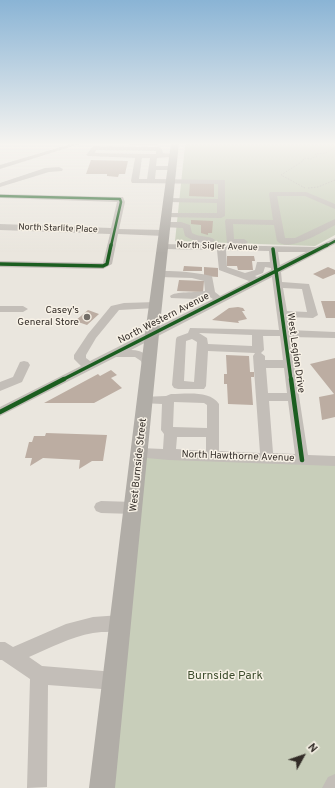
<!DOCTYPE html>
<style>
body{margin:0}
#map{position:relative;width:335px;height:788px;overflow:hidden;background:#eae6de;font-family:Overpass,sans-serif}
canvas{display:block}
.north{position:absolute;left:283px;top:736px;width:40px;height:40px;-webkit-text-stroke:3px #f7f1e6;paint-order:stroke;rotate:50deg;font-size:11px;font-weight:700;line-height:16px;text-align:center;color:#322c27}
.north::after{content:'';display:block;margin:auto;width:14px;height:18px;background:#322c27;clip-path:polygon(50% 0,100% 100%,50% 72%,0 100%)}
</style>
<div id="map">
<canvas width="335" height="788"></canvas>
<div class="north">N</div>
</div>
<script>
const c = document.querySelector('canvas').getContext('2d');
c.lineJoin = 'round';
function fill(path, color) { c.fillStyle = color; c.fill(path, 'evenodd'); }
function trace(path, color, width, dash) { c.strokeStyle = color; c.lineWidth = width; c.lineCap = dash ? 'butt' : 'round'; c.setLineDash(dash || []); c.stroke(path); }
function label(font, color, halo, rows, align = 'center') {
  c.font = font + ' Overpass,sans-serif'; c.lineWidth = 3; c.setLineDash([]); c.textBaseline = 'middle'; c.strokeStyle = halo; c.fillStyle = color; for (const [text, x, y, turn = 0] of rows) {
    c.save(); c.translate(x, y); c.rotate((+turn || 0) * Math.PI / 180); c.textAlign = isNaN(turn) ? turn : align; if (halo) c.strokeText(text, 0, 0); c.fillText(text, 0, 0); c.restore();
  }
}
const green = new Path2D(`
 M193 143H335V235L315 246 175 241 185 145Z
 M140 453 335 461V784L332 788H102Z`);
const building = new Path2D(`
 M119 143H159V145L118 144Z
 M91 160 128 161 125 174H119L118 177 107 176V174H86Z
 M190 182H214V197L189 196Z
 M191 220 213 221 212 233H208V235L201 233V225L191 224Z
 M227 256H254L255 261H252L253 270H238L237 266H227Z
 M184 266 202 267V271H183Z
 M204 267 218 268V277L204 276Z
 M328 267 335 270V274L323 279 313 274Z
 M179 280 204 281 203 292 177 291Z
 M321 301H335V318H326Z
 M238 307 243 308 245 311H242L247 319 238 321 239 323 212 320 229 308Z
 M88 310 99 314 87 325 75 321Z
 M226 355 249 356 250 372H254V377H251L253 405 228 404 227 384H224V374H227Z
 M335 358V417L322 420 319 397 334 394 310 364Z
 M111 370 117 375 111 378 122 388 94 403H44L98 374 100 376Z
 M46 433 107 435 103 461H92L79 469 80 460 43 458 30 466 32 458H25L29 442H32L34 436H45Z`);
const path = new Path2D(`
 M305 188 281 175 303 161 304 158 311 159 317 156 315 154 326 153 335 147
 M308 188 318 187 335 180`);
const minor = new Path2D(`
 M74 143H83L0 169V165Z
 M94 146 159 147 162 149 163 153 175 154 177 155 173 157 157 158 156 166H172L176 168 172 170H156L155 179 225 180V216L221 218 163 217 162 215 163 213H217V203L168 202 164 200 168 198 218 199V184L132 183 131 181 135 158 88 156 86 155 92 147ZM96 150 156 151V154L95 153ZM142 158H150L147 179H139Z
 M59 167 63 169 62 171 49 172 0 187V183L45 168Z
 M270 192H306L335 204V209L305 196H277L285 238H295L335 219V225C322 232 289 253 277 241L274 225 233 224 234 239H244L248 242 244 245 227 243 225 221 226 219 273 220 269 194Z
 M0 194 120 197H123L125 202 119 229 164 230 168 233 164 236 118 234 112 264 103 269 0 267V261L103 263 110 234 0 230V224L111 228 117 202 0 198Z
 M165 222H181L190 225 192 233C200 238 210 235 215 240 208 247 193 241 185 236L183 228 162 227 161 225 162 223Z
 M335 238V244L281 272 282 282 309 284 318 315 313 318 288 317 289 330 335 332V338L290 337 308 455 335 456V466L169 460 135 457 133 453 135 449 140 448 163 449 164 434 161 430 162 404 142 403 140 400 142 397 166 396 171 394C186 394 210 390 219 404V451L260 453 253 356 255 353 208 351 206 386 204 389H178L174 388 172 385 176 339 177 337 188 333 190 328 279 330 272 277 131 350C144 350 151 357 155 369L153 372H145L141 361 135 357H116L0 416V407L81 366 74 359V355L88 334 111 306 124 303 156 302 161 305 156 308 119 310 96 338 86 355V358L90 361 213 299 208 296 196 299 171 298 170 296C175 291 196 293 205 291L204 281 192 278 160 277 155 274 157 272C170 269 199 273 212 276L215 292 220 296 249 281 219 270 217 250 163 249 160 248 159 246 160 244 316 247ZM226 250 269 251 270 262H257L255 270 245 273 227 267ZM278 252H306L280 265ZM265 267 271 268V270L257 277 255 276 263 273ZM283 288 302 289 307 312 287 311ZM199 333 252 335V346L208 344 207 338ZM263 336H280L283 360H265V356L261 353 264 350ZM192 339 197 342 194 382 184 381 186 341ZM266 368H284L287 393H268ZM269 401H288L295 454 273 453ZM174 402 204 403 207 405V428L173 427ZM177 437H206V451L176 449Z
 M0 306H23L28 309 23 312H0Z
 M24 361 28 362 30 365 22 382 0 391V382L13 377 20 362Z
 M101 501 134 502 139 504 141 508 139 512 134 514 101 513 96 511 94 507 96 503Z
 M121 615 127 617 129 623 127 629C116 633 104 631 93 633 70 637 50 648 29 657L42 666 115 672 121 675 124 681 121 687 115 690 48 685 47 787 27 788 30 679 2 660H0V642H5L13 647 66 624 93 617Z
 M335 774V788H322L328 777Z`);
const major = new Path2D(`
 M171 143H179L159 334 115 788H89L145 334Z`);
const cyclewayFar2 = new Path2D(`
 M0 196 120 199 121 202 111 246
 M326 246 335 241`);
const cyclewayFar1 = new Path2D(`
 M273 249 291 380
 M0 264 103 266 107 264 111 245
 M62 380 327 245`);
const cycleway = new Path2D(`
 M291 379 302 460
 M0 412 64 379`);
const markers = [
 [87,317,4,"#726d67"]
];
const farStreetnames = [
 ["North Starlite Place",58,229,2],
 ["North Sigler Avenue",217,247,2]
];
const poiNames = [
 ["Casey's",79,311],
 ["General Store",79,323]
];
const streetNames = [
 ["North Western Avenue",164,319,-27],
 ["West Legion Drive",295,353,82],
 ["North Hawthorne Avenue",238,457,2],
 ["West Burnside Street",139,465,-84]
];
const nearParknames = [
 ["Burnside Park",225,677]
];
fill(green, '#c8ceba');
fill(building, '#bcada2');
trace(path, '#bbb7b1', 1, [1.5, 1.5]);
fill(minor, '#c3beb8');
fill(major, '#b1ada7');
trace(cyclewayFar2, '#1b5e20', 2.5);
trace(cyclewayFar1, '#1b5e20', 3.5);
trace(cycleway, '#1b5e20', 4.5);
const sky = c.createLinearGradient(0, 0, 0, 253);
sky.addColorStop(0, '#8ab4d5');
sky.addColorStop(0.57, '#f6f4f0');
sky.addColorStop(1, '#f6f4f000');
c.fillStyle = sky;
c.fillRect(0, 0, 335, 253);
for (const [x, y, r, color] of markers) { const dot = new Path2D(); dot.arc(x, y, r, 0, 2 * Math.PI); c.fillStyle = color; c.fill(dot); trace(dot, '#f7f1e6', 1.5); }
label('9px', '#322c27', '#f7f1e6', farStreetnames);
label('10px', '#322c27', '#f7f1e6', poiNames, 'right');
label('10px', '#322c27', '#f7f1e6', streetNames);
label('12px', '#3e4e2e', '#f7f1e6', nearParknames);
</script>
